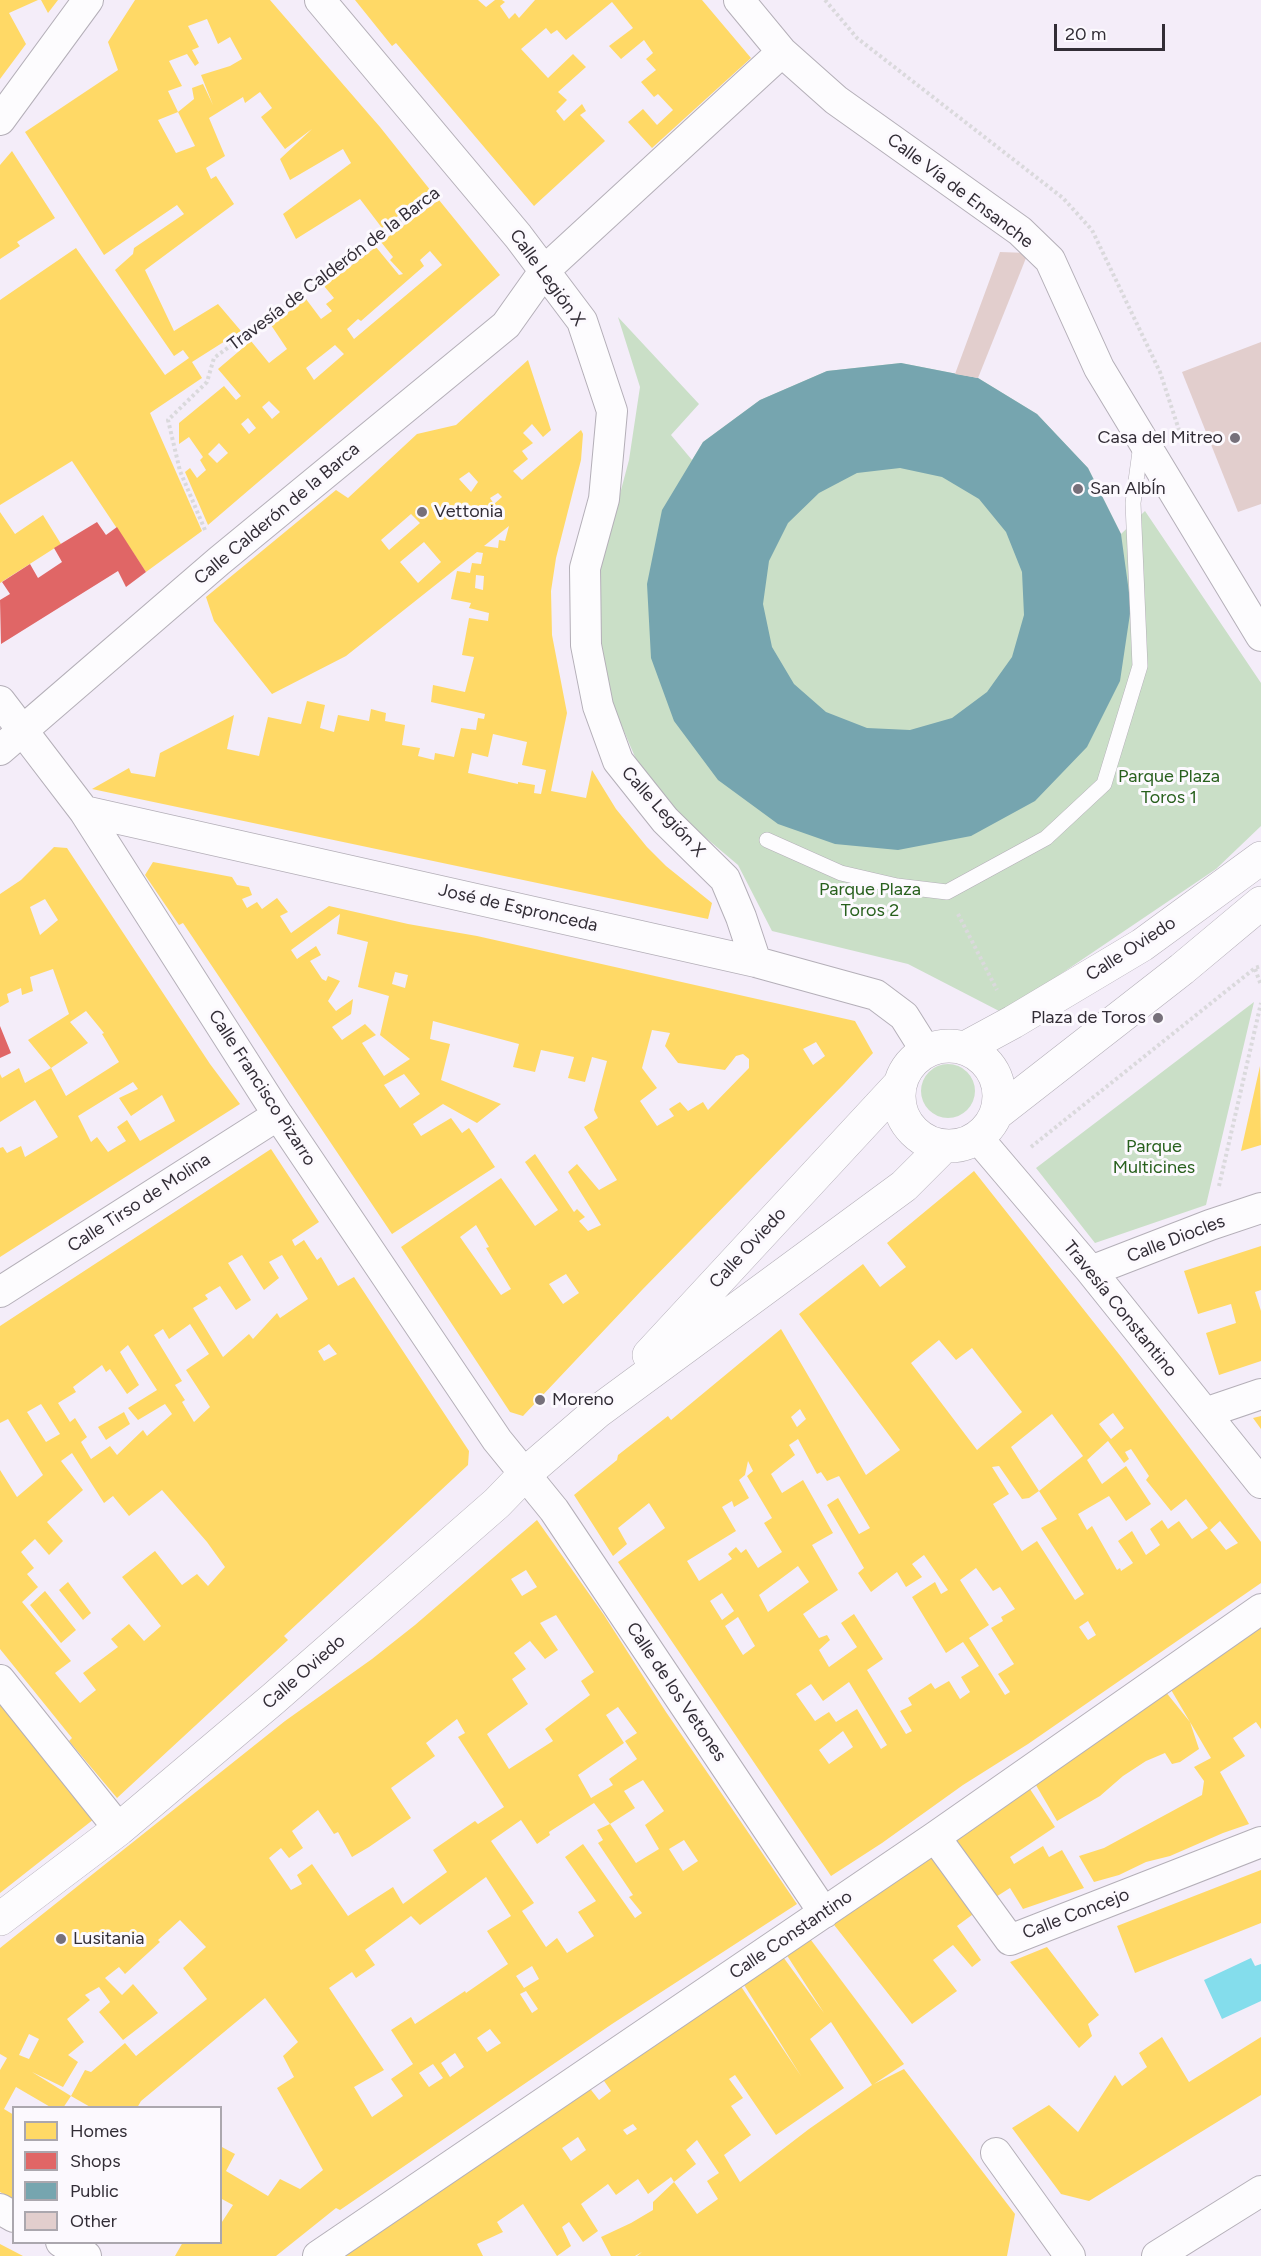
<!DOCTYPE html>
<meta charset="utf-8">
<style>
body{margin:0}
#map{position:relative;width:1261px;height:2256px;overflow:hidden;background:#f4edf9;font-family:Figtree,sans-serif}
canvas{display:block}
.legend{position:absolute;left:12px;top:2106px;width:210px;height:138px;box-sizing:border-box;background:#fcf9fe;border:2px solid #aba7ae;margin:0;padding:8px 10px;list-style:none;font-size:18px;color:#322d36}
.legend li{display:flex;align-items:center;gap:12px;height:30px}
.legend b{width:30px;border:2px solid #aba7ae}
.scale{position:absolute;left:1054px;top:24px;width:111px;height:27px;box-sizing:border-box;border:3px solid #322d36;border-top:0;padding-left:8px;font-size:18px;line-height:21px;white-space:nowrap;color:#322d36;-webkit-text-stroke:4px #fcf9fe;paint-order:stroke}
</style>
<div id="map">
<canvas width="1261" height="2256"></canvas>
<ul class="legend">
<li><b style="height:16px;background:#ffd966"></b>Homes</li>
<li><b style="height:16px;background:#e06666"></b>Shops</li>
<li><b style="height:16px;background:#76a5af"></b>Public</li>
<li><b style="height:16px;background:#e2cecd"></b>Other</li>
</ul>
<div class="scale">20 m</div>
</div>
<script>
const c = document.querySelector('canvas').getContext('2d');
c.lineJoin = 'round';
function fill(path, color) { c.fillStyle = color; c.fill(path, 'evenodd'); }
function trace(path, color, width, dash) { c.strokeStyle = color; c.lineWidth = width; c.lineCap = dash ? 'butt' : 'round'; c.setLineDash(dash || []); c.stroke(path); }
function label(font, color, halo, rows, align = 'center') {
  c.font = font + ' Figtree,sans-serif'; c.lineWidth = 6; c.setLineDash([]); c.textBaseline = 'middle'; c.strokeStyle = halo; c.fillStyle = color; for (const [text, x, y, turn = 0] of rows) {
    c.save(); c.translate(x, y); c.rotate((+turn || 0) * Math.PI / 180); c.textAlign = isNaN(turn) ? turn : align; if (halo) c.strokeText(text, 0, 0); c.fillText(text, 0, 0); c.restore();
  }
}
const green = new Path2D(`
 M618 317 699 404 671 435 692 460 703 442 760 400 827 371 901 363 978 378 1037 414 1088 468 1121 534 1145 511 1261 683V826L1216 869 1003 1013 908 964 772 931 738 865 680 816 638 764 609 696 597 640V580L629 460 640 387Z
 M1254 1002 1206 1205 1095 1243 1036 1168Z
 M921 1091a27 27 0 1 1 54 0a27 27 0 1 1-54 0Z`);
const water = new Path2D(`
 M1251 1958 1255 1966 1261 1964V2001L1222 2019 1204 1980Z`);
const homes = new Path2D(`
 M0 0H38L9 13 26 44 0 79Z
 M41 0H58L48 13Z
 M135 0H270L380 127 431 191 382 228 360 199 296 239 283 214 351 163 343 149 290 180 280 159 312 129 285 149 261 117 272 108 260 92 245 103 243 97 209 118 225 156 206 168 211 179 216 176 234 204 145 270 174 331 218 304 241 331 192 362 202 378 150 413 202 531 146 572 72 461 0 505V300L76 248 165 375 189 358 183 350 174 356 115 270 133 254 134 248 184 214 177 205 104 255 25 132 118 70 108 42ZM207 19 218 44 230 37 242 59 230 66 201 75 213 105 203 84 192 88 194 99 178 112 195 146 176 153 158 120 178 112 168 91 182 86 169 61 187 54 195 66 199 63 192 50 199 47 188 26Z
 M355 0H478L486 7 495 0H502L505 2 500 6 509 19 515 13 519 18 535 0H702L751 58 652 148 628 122 643 109 657 125 673 110 658 94 654 97 641 82 656 70 646 59 653 53 644 40 621 59 609 46 633 28 612 2 566 40 557 30 551 34 546 28 521 49 548 78 573 54 586 67 558 92 567 100 556 111 564 121 582 104 586 111 580 115 605 141 534 206 396 43 392 46Z
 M12 151 55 218 17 242 20 246 0 259V165Z
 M439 200 500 275 208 525 185 472 190 468 197 478 206 470 200 460 203 457 189 437 179 444V423L224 386 236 400 241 396 218 369 251 341 269 363 287 349 271 325 306 299 321 319 332 311 326 304 334 298 324 286 376 247 399 275 403 274 390 260 393 257 381 242ZM430 251 442 265 354 339 347 329 358 319 361 321 424 266 420 260ZM335 345 344 354 314 380 306 368ZM269 401 280 412 272 419 262 407ZM248 418 256 428 249 434 241 424ZM219 443 228 453 217 463 208 454Z
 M528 360 551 430 543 437 532 424 523 433 533 443 522 451 528 459 513 471 522 480 581 430 583 434 581 460 556 558 551 591 552 635 567 713 551 791 586 798 592 770 616 809 647 847 666 866 712 903 708 919 92 789 129 768 131 773 155 777 160 753 234 715 227 749 259 756 268 717 301 724 307 701 325 705 320 728 334 732 338 715 369 721 371 709 386 713 385 721 405 725 402 745 420 748 418 756 434 760 435 753 454 757 461 728 476 730 478 718 484 719 485 714 431 702 433 685 465 692 474 657 462 655 469 618 488 621 489 613 469 608 471 603 451 599 457 571 470 573 472 563 481 564 483 553 477 552 346 656 272 694 214 621 206 597 336 490 348 498 417 434 456 425ZM469 472 478 482 471 492 459 479ZM498 493 502 497 494 504 490 498ZM411 514 420 523 389 550 381 540ZM509 526 505 541 499 540 498 548 484 546ZM424 542 441 562 418 583 400 562ZM476 575 484 576 483 590 475 588ZM493 734 527 742 522 765 546 770 541 794 534 793 535 785 518 782V784L468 773 472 753 488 757Z
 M0 512 15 534 43 515 61 544 0 583Z
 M54 847 67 848 210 1064 240 1104 0 1257V1148L3 1147 7 1153 21 1146 25 1157 58 1137 35 1100 0 1122V1074L2 1078 19 1068 25 1083 51 1068 66 1096 119 1062 102 1034 104 1033 86 1011 70 1022 88 1043 51 1068 28 1040 69 1014 53 969 30 977 33 991 22 995 21 988 7 994 9 1002 0 1007V894L21 880ZM45 899 58 920 40 935 30 907ZM133 1082 138 1089 119 1098 131 1116 162 1095 175 1121 140 1141 127 1120 117 1127 126 1141 108 1152 97 1137 91 1142 78 1116Z
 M153 862 232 877 237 885 249 887 252 895 242 899 247 908 257 902 262 909 277 898 288 912 280 916 291 933 329 906 408 924 477 936 855 1021 873 1053 844 1084 642 1290 523 1416 510 1412 401 1247 501 1178 535 1226 558 1210 525 1162 535 1154 574 1212 577 1209 585 1217 579 1221 588 1231 601 1225 568 1172 577 1164 599 1190 617 1180 584 1127 598 1118 594 1110 607 1061 592 1057 585 1082 568 1078 574 1057 541 1050 535 1072 513 1067 519 1044 433 1021 430 1039 450 1044 441 1080 501 1104 477 1123 443 1104 413 1124 421 1136 451 1118 462 1133 469 1128 495 1167 392 1234 183 923 179 925 145 875ZM340 914 337 934 368 942 358 987 389 996 380 1035 410 1059 384 1076 362 1043 376 1035 365 1024 342 1040 332 1027 351 1014 353 999 336 1011 328 1001 340 981 328 976 326 981 322 979 310 961 321 955 316 946 297 959 291 950ZM395 972 408 975 405 988 392 984ZM652 1030 670 1033 665 1046 678 1063 725 1070 736 1056 743 1054 749 1059V1068L708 1110 703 1102 688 1111 680 1102 669 1109 674 1116 657 1126 640 1101 657 1088 642 1068ZM816 1042 825 1056 813 1065 803 1049ZM404 1074 420 1094 400 1108 384 1085ZM476 1225 489 1247 486 1248 511 1289 501 1295 460 1237ZM566 1274 579 1293 563 1304 549 1284Z
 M1260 1066 1261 1145 1241 1151Z
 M271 1149 319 1222 292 1240 295 1246 304 1240 317 1260 321 1257 338 1286 354 1277 469 1451 468 1465 284 1636 288 1640 117 1798 69 1741 72 1738 0 1649V1470L17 1497 43 1475 8 1419 0 1423V1326ZM242 1255 264 1290 279 1278 269 1262 282 1255 308 1299 280 1318 277 1313 253 1339 249 1334 223 1357 193 1308 208 1299 205 1295 220 1286 236 1310 251 1300 228 1263ZM190 1324 209 1354 186 1370 210 1407 194 1422 182 1402 185 1400 175 1385 182 1381 154 1335 163 1329 169 1339ZM329 1344 337 1354 324 1361 318 1351ZM128 1345 157 1390 128 1408 138 1420 165 1404 172 1414 147 1436 143 1430 117 1455 110 1446 91 1459 81 1442 87 1437 75 1418 70 1422 58 1403 76 1392 73 1387 102 1365 106 1372 110 1369 127 1394 139 1385 120 1352ZM41 1404 60 1434 46 1442 27 1412ZM72 1453 104 1503 113 1496 129 1516 162 1490 207 1542 225 1567 208 1586 197 1574 182 1585 155 1551 122 1577 161 1626 144 1641 129 1624 111 1639 118 1647 83 1673 96 1690 80 1703 55 1673 71 1661 22 1602 38 1587 27 1574 34 1568 21 1552 35 1539 49 1555 63 1541 47 1522 83 1490 61 1461Z
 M974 1171 1122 1358 1261 1542V1583L1028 1744 963 1785 882 1843 831 1876 618 1562 665 1528 649 1503 618 1528 627 1544 613 1556 574 1495 617 1460 618 1455 668 1416 671 1420 781 1329 866 1475 900 1450 799 1314 863 1264 880 1287 906 1267 887 1243ZM939 1340 956 1360 972 1348 1022 1412 977 1450 911 1363ZM800 1409 806 1419 797 1427 791 1417ZM1113 1413 1124 1428 1111 1439 1099 1424ZM1052 1414 1083 1456 1039 1491 1057 1519 1041 1528 1084 1594 1075 1600 1037 1541 1022 1551 993 1504 1009 1494 992 1467 999 1466 1022 1499 1029 1498 1039 1491 1011 1447ZM798 1439 817 1474 821 1472 827 1481 839 1476 870 1528 859 1534 838 1498 827 1505 864 1568 858 1573 871 1592 897 1572 906 1587 922 1577 912 1564 924 1555 948 1590 941 1594 935 1582 912 1597 946 1653 963 1642 979 1666 961 1677 970 1692 960 1699 949 1681 935 1689 931 1683 908 1698 912 1705 900 1711 912 1731 906 1734 867 1670 883 1659 854 1614 841 1623 857 1647 829 1667 819 1650 830 1640 827 1635 819 1638 803 1614 838 1590 812 1545 833 1533 803 1480 782 1493 771 1474 795 1455 789 1445ZM1108 1441 1124 1463 1129 1459 1125 1452 1131 1449 1149 1476 1146 1480 1171 1511 1186 1499 1208 1528 1192 1539 1179 1521 1168 1529 1162 1520 1150 1529 1160 1545 1146 1555 1132 1531 1118 1541 1133 1563 1121 1571 1120 1568 1117 1570 1092 1526 1087 1530 1078 1514 1109 1496 1126 1521 1151 1504 1126 1466 1102 1484 1087 1460ZM748 1461 753 1471 747 1476 772 1518 764 1523 782 1552 758 1568 746 1549 741 1553 736 1547 728 1554 732 1559 699 1581 687 1561 736 1531 722 1507 732 1501 734 1507 749 1498 739 1480 745 1475ZM1220 1521 1238 1543 1226 1550 1210 1530ZM798 1566 809 1582 768 1612 759 1595ZM976 1568 993 1591 1000 1587 1015 1609 1001 1617 1003 1621 991 1628 1014 1664 998 1674 1010 1692 1005 1695 969 1638 989 1625 960 1580ZM722 1593 734 1611 722 1620 710 1601ZM738 1617 755 1646 743 1655 725 1626ZM1088 1621 1096 1635 1088 1640 1079 1627ZM849 1682 887 1745 881 1749 857 1709 836 1722 829 1712 815 1721 796 1694 811 1684 823 1701ZM843 1731 853 1747 829 1764 819 1750Z
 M1261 1246V1290L1255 1292 1261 1311V1361L1219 1375 1206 1333 1236 1323 1231 1304 1198 1314 1184 1271Z
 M124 1412 130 1424 106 1440 98 1427Z
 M1261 1416V1429L1253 1418Z
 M537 1520 604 1615 666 1712 797 1904 612 2024 340 2210 336 2208 276 2256H175L183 2242H220V2225L233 2205 220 2198V2146L235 2154 226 2171 268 2196 280 2179 300 2189 323 2170 277 2088 294 2077 283 2056 298 2042 265 1998 141 2101 137 2108H92L71 2096 85 2070 91 2072 125 2043 136 2056 207 1999 183 1968 206 1947 180 1920 158 1940 160 1942 125 1974 119 1967 105 1978 122 1995 133 1984 158 2013 123 2040 99 2012 110 2002 99 1987 85 1995 90 2000 67 2019 84 2042 68 2055 78 2062 63 2087 32 2072 71 2096 63 2108H52L16 2087 4 2109 14 2115V2199L0 2192V2070L7 2058 0 2054V1948L285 1721 372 1659 415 1625ZM526 1570 537 1587 522 1596 511 1579ZM556 1615 594 1672 581 1681 590 1695 545 1729 553 1741 509 1769 487 1734 528 1704 512 1679 526 1669 514 1653 530 1641 545 1659 558 1650 540 1623ZM618 1707 637 1733 625 1741 637 1759 609 1779 613 1785 591 1798 578 1775 624 1743 606 1715ZM457 1719 465 1733 458 1737 504 1807 478 1824 475 1821 433 1850 447 1872 403 1904 393 1887 348 1916 312 1864 297 1875 302 1884 291 1890 269 1858 281 1848 289 1858 303 1848 292 1831 318 1810 334 1834 338 1832 352 1857 369 1847 411 1818 391 1788 435 1756 426 1743ZM643 1780 664 1811 645 1825 659 1849 636 1863 610 1824 635 1808 624 1791ZM594 1803 610 1824 597 1830 603 1840 598 1843 633 1895 629 1897 642 1913 635 1918 583 1844 565 1857 596 1901 578 1912 594 1936 567 1953 557 1938 546 1947 522 1911 534 1903 491 1841 521 1820 537 1844 550 1835 549 1832ZM684 1840 698 1861 683 1871 669 1849ZM486 1877 511 1916 487 1931 508 1964 466 1993 465 1991 415 2024 411 2017 391 2030 413 2064 391 2079 403 2096 372 2117 354 2087 384 2070 329 1988 352 1972 356 1978 375 1965 365 1950 411 1916 420 1925ZM532 1966 539 1979 524 1988 516 1976ZM526 1991 538 2009 532 2013 520 1994ZM490 2029 501 2043 487 2052 477 2038ZM29 2034 39 2039 29 2059 19 2055ZM455 2053 464 2067 450 2077 441 2063ZM433 2064 443 2078 429 2087 419 2073Z
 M68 1582 91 1613 83 1620 59 1590Z
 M45 1591 76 1630 61 1643 30 1605Z
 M1261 1627V1729L1256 1722 1233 1738 1245 1756 1220 1772 1249 1824 1223 1833 1170 1856 1146 1862 1119 1875 1094 1882 1079 1856 1104 1848 1202 1795 1204 1781 1194 1767 1211 1758 1190 1722 1199 1749 1180 1762 1172 1764 1165 1753 1146 1761 1123 1776 1100 1796 1057 1821 1033 1780 1165 1691 1190 1722 1170 1688Z
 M0 1703 94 1819 0 1893Z
 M1026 1783 1055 1827 1010 1857 1014 1864 1043 1846 1049 1857 1062 1850 1084 1888 1023 1909 1010 1888 991 1900 950 1837Z
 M931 1855 976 1912 957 1926 981 1960 972 1967 953 1945 933 1960 957 1991 912 2024 831 1921Z
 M1261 1870V1923L1135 1973 1117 1926Z
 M802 1928 904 2064 874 2084 904 2069 1015 2214 1007 2256H637L642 2252 635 2256H611L601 2237 631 2223 653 2210V2202L674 2182 697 2214 718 2199 707 2181 719 2173 697 2140 686 2150 696 2164 674 2182 671 2177 648 2194 638 2179 616 2195 608 2184 581 2204 598 2231 583 2242 569 2222 562 2227 571 2246 557 2256 523 2204 497 2222 503 2232 477 2244 483 2256H337L588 2086 599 2100 611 2091 602 2078 740 1985 801 2076 736 1972 778 1950 824 2013 779 1943ZM831 2022 872 2085 809 2129 740 2182 724 2155 751 2135 731 2106 743 2098 729 2079 735 2075 776 2135 844 2088 810 2039ZM633 2124 637 2129 627 2135 623 2130ZM578 2137 586 2150 571 2161 562 2148Z
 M1047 1947 1099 2015 1088 2024 1092 2036 1079 2048 1010 1962Z
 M1162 2037 1189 2082 1261 2037V2095L1089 2201 1061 2194 1012 2128 1049 2105 1078 2132 1115 2075 1122 2086 1147 2067 1139 2053Z
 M0 2244 23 2256H0Z`);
const shops = new Path2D(`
 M97 522 106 535 117 527 146 572 126 587 118 571 1 644 0 600 10 594 2 582 30 564 38 578 62 562 54 548Z
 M0 1026 11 1053 0 1058Z`);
const public = new Path2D(`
 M901 363 978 378 1037 414 1088 468 1121 534 1131 607 1120 681 1087 747 1035 801 971 836 898 850 835 844 778 824 718 780 674 721 651 658 647 584 662 510 703 442 760 400 827 371ZM900 468 942 477 979 499 1006 532 1022 572 1024 615 1012 657 987 692 952 718 910 730 867 728 826 712 794 684 772 647 763 604 769 561 788 523 819 493 857 473Z`);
const building = new Path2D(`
 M1000 252 1028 253 978 378 955 374Z
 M1261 342V504L1238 512 1182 372Z`);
const path = new Path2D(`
 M825 0 857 38 1063 198 1092 230 1160 372 1179 430
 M205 530 180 471 168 420 207 382 214 358 437 193
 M958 914 997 990
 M1255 969 1261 985
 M1031 1147 1255 968 1261 966
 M1219 1186 1261 1003`);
const lane = new Path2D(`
 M767 840 841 873 897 886 947 892 1046 838 1104 784 1140 666 1133 503 1141 444`);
const street = new Path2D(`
 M320 0 518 236 582 321 612 411 604 499 585 568 586 645 598 706 618 761 665 820 725 879 741 917 756 962
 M739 0 782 52 836 100 1020 231 1050 260 1099 368 1261 636
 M0 120 88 0
 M0 701 84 811 278 1115 497 1440 554 1510 824 1913
 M0 750 219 561 506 325 545 270 782 52
 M84 811 756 962 876 995 904 1016 926 1051
 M977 1137 1091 1271 1261 1483
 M1091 1271 1210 1225 1261 1208
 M0 1292 278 1115
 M1205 1413 1261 1394
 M0 1680 119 1829
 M935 1837 1010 1940 1261 1842
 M996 2153 1070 2256
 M0 2209 14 2217
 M61 2242 86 2256
 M318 2256 935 1837 1261 1609
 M1157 2256 1261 2191`);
const secondary = new Path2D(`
 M899 1096a50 50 0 1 1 100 0a50 50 0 1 1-100 0Z
 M965 1048 1013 1022 1142 945 1261 858
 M996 1114 1182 969 1261 903
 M649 1355 900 1084
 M0 1919 119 1829 273 1699 497 1503 525 1474 597 1412 904 1186 944 1146`);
const markers = [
 [1235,438,6,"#76707a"],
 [1078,489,6,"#76707a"],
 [422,512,6,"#76707a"],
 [1158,1018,6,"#76707a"],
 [540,1400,6,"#76707a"],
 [61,1939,6,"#76707a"]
];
const streetNames = [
 ["Calle Vía de Ensanche",960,191,37],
 ["Travesía de Calderón de la Barca",334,269,-37],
 ["Calle Legión X",547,278,54],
 ["Calle Calderón de la Barca",277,514,-40],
 ["Calle Legión X",663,812,48],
 ["José de Espronceda",518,908,13],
 ["Calle Oviedo",1131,949,-33],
 ["Calle Francisco Pizarro",262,1088,57],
 ["Calle Tirso de Molina",139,1203,-33],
 ["Calle Diocles",1176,1239,-21],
 ["Calle Oviedo",748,1248,-47],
 ["Travesía Constantino",1120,1309,51],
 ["Calle Oviedo",304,1672,-41],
 ["Calle de los Vetones",676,1692,56],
 ["Calle Concejo",1076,1914,-21],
 ["Calle Constantino",791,1935,-34]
];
const poiNames = [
 ["Casa del Mitreo",1223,438,"right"],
 ["San Albĺn",1090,489],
 ["Vettonia",434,512],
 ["Plaza de Toros",1146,1018,"right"],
 ["Moreno",552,1400],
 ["Lusitania",73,1939]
];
const parkNames = [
 ["Parque Plaza",1169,777],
 ["Toros 1",1169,798],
 ["Parque Plaza",870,890],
 ["Toros 2",870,911],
 ["Parque",1154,1147],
 ["Multicines",1154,1168]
];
fill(green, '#cadfc7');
fill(water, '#84ddec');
fill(homes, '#ffd966');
fill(shops, '#e06666');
fill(public, '#76a5af');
fill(building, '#e2cecd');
trace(lane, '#b4afb8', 16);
trace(street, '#b4afb8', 32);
trace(secondary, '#b4afb8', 34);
trace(path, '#dad9dc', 4, [3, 3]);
trace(lane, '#fdfcfe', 15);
trace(street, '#fdfcfe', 30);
trace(secondary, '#fdfcfe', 33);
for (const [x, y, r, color] of markers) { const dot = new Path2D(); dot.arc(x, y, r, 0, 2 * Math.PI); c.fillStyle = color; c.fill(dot); trace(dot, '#fcf9fe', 2); }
label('18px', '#322d36', '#fcf9fe', streetNames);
label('18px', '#322d36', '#fcf9fe', poiNames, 'left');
label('18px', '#28601d', '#fcf9fe', parkNames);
</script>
